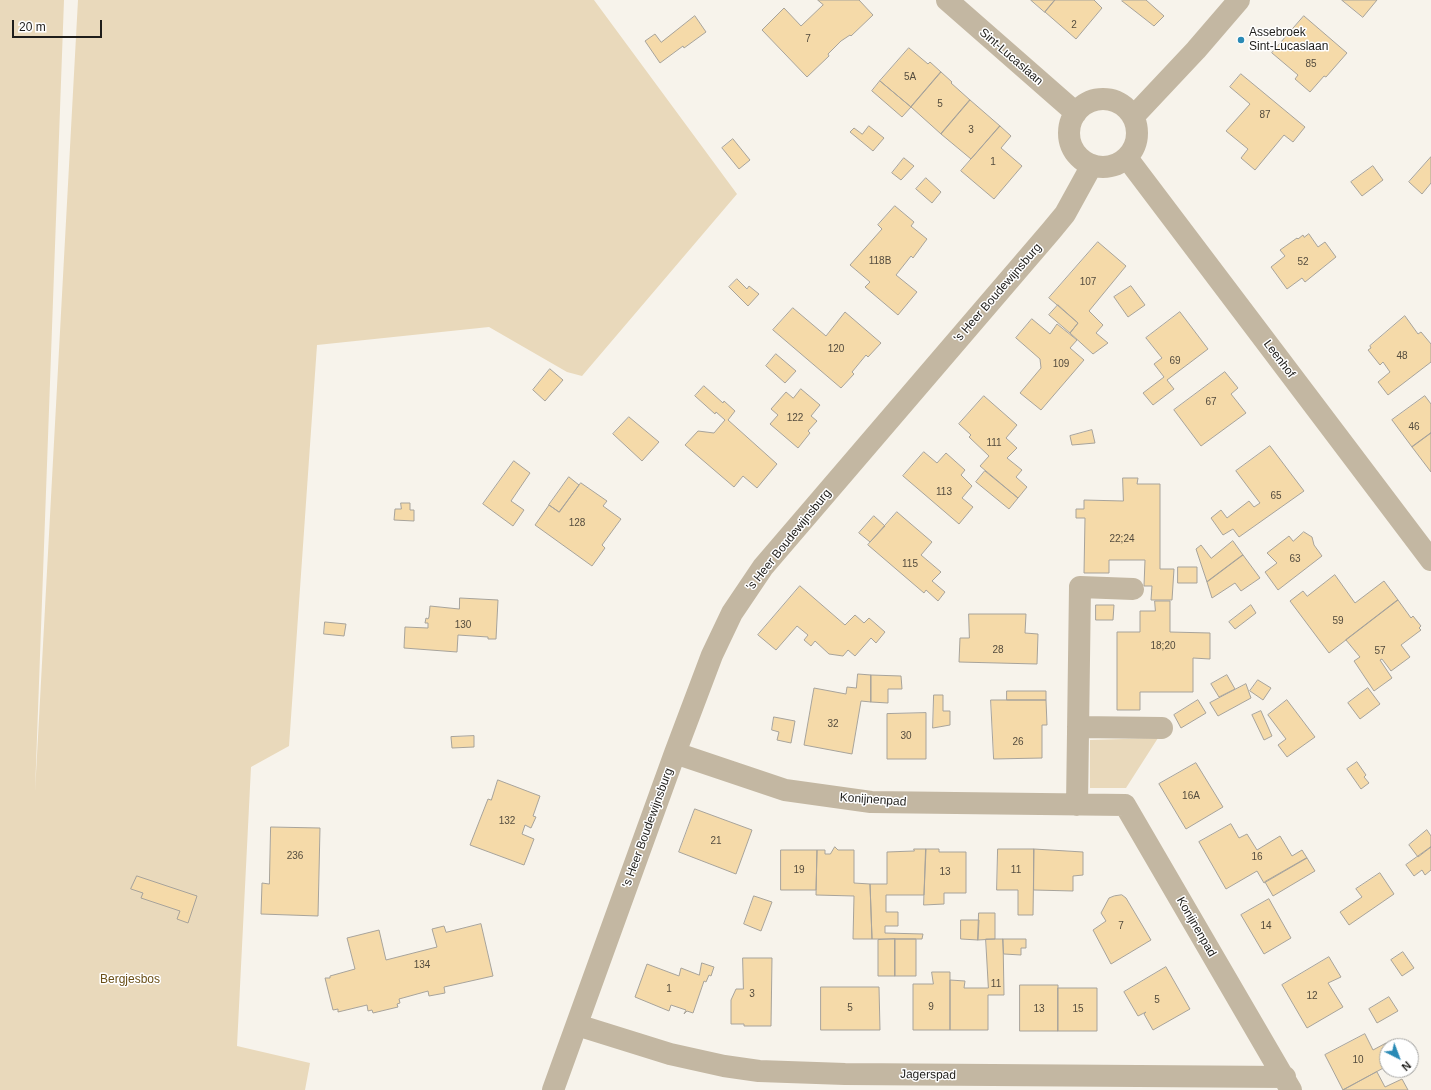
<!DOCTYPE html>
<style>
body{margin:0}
#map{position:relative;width:1431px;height:1090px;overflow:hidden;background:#f7f3eb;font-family:Helvetica,sans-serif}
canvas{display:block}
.north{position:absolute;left:1379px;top:1038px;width:40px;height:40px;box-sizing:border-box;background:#fff;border:1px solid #a5a5a3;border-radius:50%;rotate:138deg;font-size:11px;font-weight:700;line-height:16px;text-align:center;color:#1e1d1a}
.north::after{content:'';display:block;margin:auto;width:14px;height:18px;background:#2a8ab5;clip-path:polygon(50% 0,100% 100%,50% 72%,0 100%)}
.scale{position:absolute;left:12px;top:20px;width:90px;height:18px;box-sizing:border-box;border:2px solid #1e1d1a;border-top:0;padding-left:5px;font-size:12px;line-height:14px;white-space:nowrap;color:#1e1d1a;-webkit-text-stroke:3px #fff;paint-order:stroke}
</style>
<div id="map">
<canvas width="1431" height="1090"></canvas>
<div class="north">N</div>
<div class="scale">20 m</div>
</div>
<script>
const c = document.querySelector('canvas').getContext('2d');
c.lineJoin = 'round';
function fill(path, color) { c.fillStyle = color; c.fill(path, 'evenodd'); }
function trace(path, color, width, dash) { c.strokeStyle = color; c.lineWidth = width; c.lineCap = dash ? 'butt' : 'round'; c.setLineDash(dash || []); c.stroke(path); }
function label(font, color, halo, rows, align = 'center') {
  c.font = font + ' Helvetica,sans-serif'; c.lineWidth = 3; c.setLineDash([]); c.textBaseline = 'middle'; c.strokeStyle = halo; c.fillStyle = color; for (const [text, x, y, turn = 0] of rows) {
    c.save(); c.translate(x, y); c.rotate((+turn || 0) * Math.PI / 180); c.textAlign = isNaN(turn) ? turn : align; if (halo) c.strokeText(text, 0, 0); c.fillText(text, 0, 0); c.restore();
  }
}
const green = new Path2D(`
 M0 0H64L35 792 78 0H594L737 194 582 376 567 372 489 327 317 345 289 746 251 767 237 1046 310 1063 305 1090H0Z
 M1158 738 1126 788H1090V740Z`);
const building = new Path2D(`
 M818 0H859L873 15 851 36 850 35 841 41 828 54 829 56 807 77 762 30 784 8 801 26 823 5Z
 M1031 0H1055L1045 12Z
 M1055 0H1094L1102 8 1076 39 1045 12Z
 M1123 0H1146L1164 16 1154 26 1122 1Z
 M1342 0H1377L1363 17Z
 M695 16 706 32 684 48 683 46 660 63 645 41 655 34 661 42Z
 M1304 16 1347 53 1326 77 1324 76 1310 92 1295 79 1298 75 1272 53Z
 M909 48 928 64 930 62 941 72 911 107 880 81Z
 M941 72 952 82 951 83 970 100 941 134 911 107Z
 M1241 74 1305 127 1293 142 1284 135 1255 170 1241 158 1248 149 1226 131 1250 104 1230 87Z
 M880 81 911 107 902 117 872 91Z
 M970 100 1000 126 971 159 941 134Z
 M869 126 884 138 873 151 850 132 854 128 862 134Z
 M1000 126 1011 136 1001 148 1022 166 994 199 961 171Z
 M733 139 750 160 739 169 722 148Z
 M1431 157V183L1422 194 1409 182Z
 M904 158 914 166 901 180 892 173Z
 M1373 166 1383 180 1362 196 1351 182Z
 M926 178 941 192 932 203 916 189Z
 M895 206 914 222 911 226 927 239 913 258 911 256 896 275 917 292 898 315 865 287 870 282 850 265 882 229 878 225Z
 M1309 234 1318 247 1325 242 1336 257 1305 282 1302 278 1287 289 1271 267 1285 256 1280 250 1297 238 1298 239 1303 235 1304 237Z
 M1098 242 1126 266 1089 311 1103 325 1096 333 1108 343 1093 354 1070 333 1078 323 1049 298Z
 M737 279 747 289 749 286 759 294 748 306 729 287Z
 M1131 286 1145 305 1128 317 1114 297Z
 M1058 305 1078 323 1070 333 1049 315Z
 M793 308 826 336 845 312 881 343 868 357 866 355 852 372 854 374 841 388 773 330Z
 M1180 312 1208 349 1167 380 1174 389 1153 405 1143 393 1164 377 1154 364 1162 358 1146 338Z
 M1405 316 1418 334 1421 332 1431 344V362L1388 395 1378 382 1390 372 1383 362 1380 365 1368 350 1371 348 1370 346Z
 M1032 319 1050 334 1057 324 1077 340 1070 348 1084 360 1041 410 1020 393 1041 368 1040 359 1016 338Z
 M776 354 796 371 785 383 766 366Z
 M550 369 563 380 545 401 533 390Z
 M1225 372 1238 388 1231 394 1246 413 1201 446 1174 410Z
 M704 386 723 403 724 401 735 411 728 420 777 464 757 488 743 476 734 487 685 445 698 431 714 433 725 420 716 412 715 414 695 396Z
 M801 389 820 405 811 416 817 421 808 431 810 433 798 448 770 424 778 415 771 409 786 392 793 398Z
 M984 396 1017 425 1006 438 1017 448 1007 458 1022 470 1016 477 1027 487 1018 498 980 466 989 456 969 437 971 435 959 424Z
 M1425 396 1431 404V433L1412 447 1392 420Z
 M629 417 659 442 642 461 613 434Z
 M1092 430 1095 443 1072 445 1070 436Z
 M1431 433V472L1412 447Z
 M1270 446 1304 491 1239 537 1233 529 1223 535 1211 518 1221 510 1227 518 1249 501 1254 507 1260 503 1236 471Z
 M924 452 937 463 946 453 965 470 961 475 972 486 962 498 973 507 959 524 903 476Z
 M514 461 530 473 511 501 524 510 513 526 483 504Z
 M985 471 1018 498 1009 509 976 482Z
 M569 477 579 485 559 512 549 505Z
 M1123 478H1138L1137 484H1160V569H1174L1172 600H1151L1152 586H1144L1145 560H1109V573H1084L1085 518H1076V509H1084V500L1123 501Z
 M581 483 607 501 603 506 621 519 602 545 605 548 592 566 535 525 549 505 559 512Z
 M401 503H410V510H414V521L394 520 395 509H401Z
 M897 512 932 542 921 555 941 572 932 581 945 592 938 601 926 590 924 593 868 545Z
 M874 516 885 526 870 542 859 533Z
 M1304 532 1312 537 1314 545 1322 556 1278 590 1265 572 1277 563 1267 553 1289 536 1293 541Z
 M1233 541 1243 555 1207 582 1196 549 1201 545 1211 558Z
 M1243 555 1260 578 1241 591 1235 583 1212 598 1207 582Z
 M1178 567H1197V583H1178Z
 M1335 575 1355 603 1384 581 1398 600 1329 653 1290 601 1303 591 1307 596Z
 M800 586 845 625 855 615 864 623 869 618 885 632 876 643 871 638 855 656 848 650 843 656 829 654 815 641 811 646 804 640 808 635 797 626 776 650 758 635Z
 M460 598 498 600 496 639H488V637L458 635 457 652 404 648 405 627 428 628V623H425L426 618 428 619 429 617 430 606 459 609Z
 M1398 600 1411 618 1413 616 1421 626 1419 628 1421 630 1401 645 1410 657 1391 671 1382 659 1380 660 1392 678 1374 691 1354 661 1360 657 1346 640Z
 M1155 601H1170V632L1210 633V659L1193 658V692H1140V710H1117V632H1140V611H1155Z
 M1096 605H1114L1113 620H1096Z
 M1251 605 1256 613 1235 629 1229 622Z
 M969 614H1026L1025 633 1038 634 1037 664 959 662 960 638H969Z
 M325 622 346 624 344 636 324 634Z
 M858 674 871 675V702L861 701 852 754 804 745 814 688 846 694 847 687 856 688Z
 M871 675 901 676 902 689H888V703L871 702Z
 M1227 675 1235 689 1219 697 1211 684Z
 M1258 680 1271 688 1263 700 1250 691Z
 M1246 684 1251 698 1218 716 1210 703Z
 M1368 688 1380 704 1360 719 1348 703Z
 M1007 691H1046V700H1007Z
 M934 695H943V711H950V725L933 728Z
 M991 700H1046L1047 725H1042V758L994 759Z
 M1198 700 1206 713 1181 728 1174 715Z
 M1287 700 1315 737 1287 757 1278 745 1286 739 1268 715Z
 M1261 711 1272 736 1264 740 1252 715Z
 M926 713V759H887V714Z
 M774 717 795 721 791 743 777 740 779 732 772 730Z
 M474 736V747L452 748 451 737Z
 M1357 762 1366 775 1364 777 1369 783 1361 789 1347 769Z
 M1196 763 1223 807 1186 829 1159 784Z
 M498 780 540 796 533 816 536 817 531 828 525 825 522 834 534 839 524 865 470 845 488 799 491 800Z
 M695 809 752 830 736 874 679 852Z
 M1231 824 1239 838 1247 834 1257 850 1280 836 1292 856 1302 850 1307 858 1264 883 1257 871 1226 889 1199 842Z
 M271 827 320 828 318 916 261 914 262 883 269 884Z
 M1427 830 1431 836V847L1418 857 1409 845Z
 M835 847 838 850H854V883L870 884 872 939H853L854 896 816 895 817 850H825V854H830Z
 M1431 847V870L1425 875 1422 870 1414 876 1406 865Z
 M914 849H926L924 895H886V912H898V926H885V933L923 934 922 939H872L870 884H887V852L914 851Z
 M926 849H939V852H966V893H944V904L924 905Z
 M998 849H1034L1033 915H1018V890H997Z
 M1034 849 1083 852V875L1073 876V891L1034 890Z
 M781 850H817L816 890H781Z
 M1307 858 1315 871 1273 896 1265 882Z
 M1380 873 1394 894 1349 925 1340 912 1362 897 1356 889Z
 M137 876 197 896 188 923 177 919 180 911 141 898 143 893 131 889Z
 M1122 895 1126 898 1151 940 1111 964 1093 930 1106 921 1101 913 1109 898 1114 896Z
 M754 896 772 902 761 931 744 924Z
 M1269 899 1291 938 1264 954 1241 915Z
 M979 913H995V939L978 940Z
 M961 920H979L978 940 961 939Z
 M481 924 493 976 444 987 445 993 429 996 428 991 399 999 400 1003 397 1004 398 1007 373 1013 372 1010 368 1011 367 1005 338 1012V1009L333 1010 325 978H330V976L355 969 347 938 379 930 386 960 437 947 432 929 444 926 446 932Z
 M895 939H916V976H895Z
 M895 939V976H878V940Z
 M986 939H1003L1004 995H988V1030H950V980L965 981 964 988H988Z
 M1003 939H1026V948H1021V955L1004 954Z
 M1403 952 1414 968 1402 976 1391 960Z
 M1329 957 1341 977 1328 983 1343 1007 1307 1028 1282 985Z
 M743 958H772L771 1026H744V1024H731V1000L736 989H743Z
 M702 963 714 967 711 976 709 975 706 982 704 981 693 1013 687 1011 684 1014 686 1010 671 1005 669 1011 635 997 647 964 679 976 681 968 699 975Z
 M1166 967 1190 1009 1153 1030 1144 1014 1146 1012 1138 1016 1124 992Z
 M932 972H950V1030H913V984H933Z
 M1020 985H1058V1031H1020Z
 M821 987H879L880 1030H821Z
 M1058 988H1097V1031H1058Z
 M1389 997 1398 1011 1377 1023 1369 1009Z
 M1365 1034 1373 1050 1386 1043 1388 1046 1387 1066 1343 1090 1325 1055Z
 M1377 1072 1385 1087 1402 1079 1408 1090H1343Z`);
const minor = new Path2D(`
 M947 0 1076 113
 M1069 133a34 34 0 1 1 68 0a34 34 0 1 1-68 0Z
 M1133 117 1196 50 1239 0
 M1127 158 1431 560
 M1078 727 1162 728
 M675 753 785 790 871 802 1125 805 1291 1090
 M1077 805 1080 587 1133 589
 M577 1025 670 1054 724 1066 759 1071 845 1074 1285 1077
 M553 1090 675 753 712 655 732 613 763 567 1051 231 1065 214 1092 165`);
const markers = [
 [1241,40,4,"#2a8ab5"]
];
const numberNames = [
 ["2",1074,25],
 ["7",808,39],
 ["85",1311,64],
 ["5A",910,77],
 ["5",940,104],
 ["87",1265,115],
 ["3",971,130],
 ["1",993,162],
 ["118B",880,261],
 ["52",1303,262],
 ["107",1088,282],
 ["120",836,349],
 ["48",1402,356],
 ["69",1175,361],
 ["109",1061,364],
 ["67",1211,402],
 ["122",795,418],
 ["46",1414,427],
 ["111",994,443],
 ["113",944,492],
 ["65",1276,496],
 ["128",577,523],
 ["22;24",1122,539],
 ["63",1295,559],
 ["115",910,564],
 ["59",1338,621],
 ["130",463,625],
 ["18;20",1163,646],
 ["28",998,650],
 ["57",1380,651],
 ["32",833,724],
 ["30",906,736],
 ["26",1018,742],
 ["16A",1191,796],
 ["132",507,821],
 ["21",716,841],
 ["236",295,856],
 ["16",1257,857],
 ["19",799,870],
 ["11",1016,870],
 ["13",945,872],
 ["7",1121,926],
 ["14",1266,926],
 ["134",422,965],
 ["11",996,984],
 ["1",669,989],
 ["3",752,994],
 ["12",1312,996],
 ["5",1157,1000],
 ["9",931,1007],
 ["5",850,1008],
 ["13",1039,1009],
 ["15",1078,1009],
 ["10",1358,1060]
];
const poiNames = [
 ["Assebroek",1249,33],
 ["Sint-Lucaslaan",1249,47]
];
const streetNames = [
 ["Sint-Lucaslaan",1011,57,41],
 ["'s Heer Boudewijnsburg",998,293,-49],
 ["Leenhof",1279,359,53],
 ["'s Heer Boudewijnsburg",789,540,-51],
 ["Konijnenpad",873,800,4],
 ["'s Heer Boudewijnsburg",648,828,-70],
 ["Konijnenpad",1196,927,60],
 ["Jagerspad",928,1075,1]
];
const parkNames = [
 ["Bergjesbos",130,980]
];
fill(green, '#e9d9bb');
fill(building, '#f5daa9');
trace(building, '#a7a39b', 1);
trace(minor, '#c3b7a2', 22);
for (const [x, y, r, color] of markers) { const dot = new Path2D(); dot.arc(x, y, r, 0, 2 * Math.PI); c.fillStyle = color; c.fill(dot); trace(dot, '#fff', 1.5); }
label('10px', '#544c3e', null, numberNames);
label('12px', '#1e1d1a', '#fff', poiNames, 'left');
label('12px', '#1e1d1a', '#fff', streetNames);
label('12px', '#6a4f16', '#fff', parkNames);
</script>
